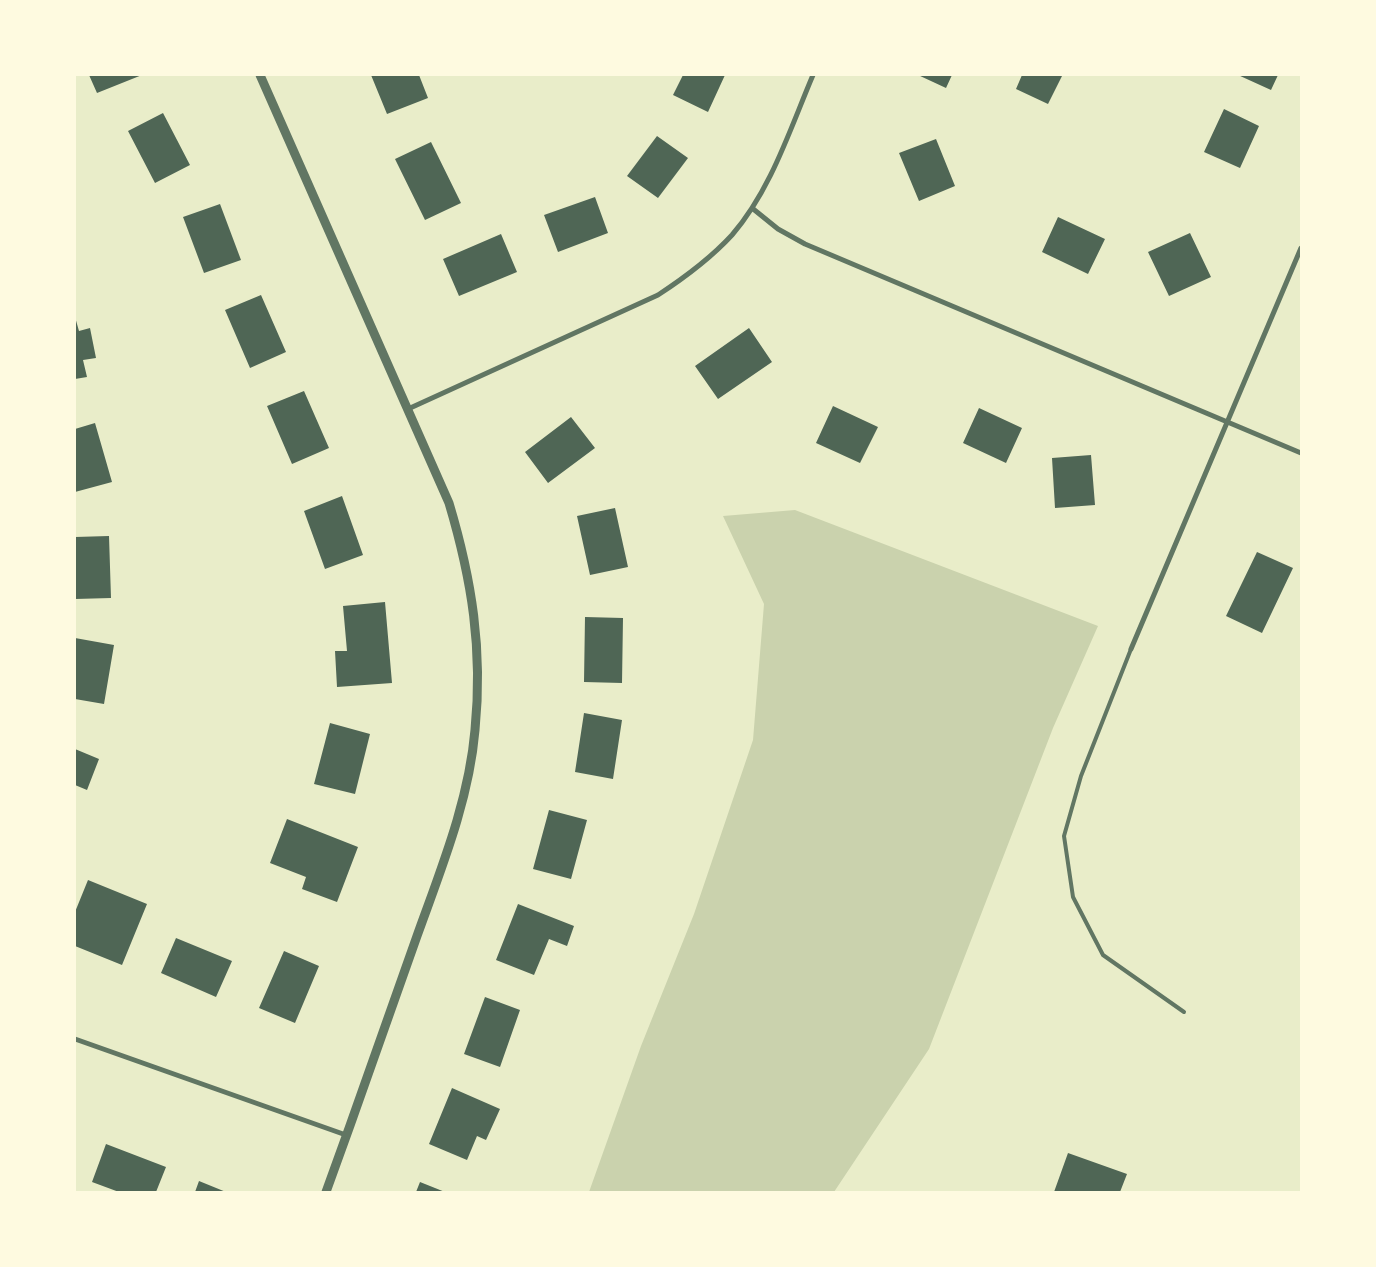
<!DOCTYPE html>
<style>
body{margin:0}
#map{position:relative;width:1376px;height:1267px;overflow:hidden;background:#e9edc9;font-family:Raleway,sans-serif}
canvas{display:block}
.frame{position:absolute;inset:0;border:76px solid #fefae0;pointer-events:none}
</style>
<div id="map">
<canvas width="1376" height="1267"></canvas>
<div class="frame"></div>
</div>
<script>
const c = document.querySelector('canvas').getContext('2d');
c.lineJoin = 'round';
function fill(path, color) { c.fillStyle = color; c.fill(path, 'evenodd'); }
function trace(path, color, width, dash) { c.strokeStyle = color; c.lineWidth = width; c.lineCap = dash ? 'butt' : 'round'; c.setLineDash(dash || []); c.stroke(path); }
const green = new Path2D(`
 M795 510 1098 626 1053 728 929 1049 834 1192H589L641 1046 694 914 753 740 764 604 723 516Z`);
const building = new Path2D(`
 M89 75H142L97 93Z
 M371 75H419L428 98 387 114Z
 M683 75H725L708 112 673 95Z
 M918 75H952L946 88Z
 M1022 75H1060L1062 76 1048 104 1016 89Z
 M1238 75H1278L1271 90Z
 M1224 109 1259 126 1240 168 1204 152Z
 M163 113 190 165 155 183 128 131Z
 M657 136 688 158 658 198 627 176Z
 M936 139 955 186 919 201 899 153Z
 M431 142 461 203 425 220 395 159Z
 M595 197 608 233 558 252 544 215Z
 M220 204 241 260 204 273 183 217Z
 M1058 217 1105 239 1088 274 1042 252Z
 M1190 233 1211 277 1169 296 1148 252Z
 M501 234 517 272 459 296 443 259Z
 M261 295 286 352 250 368 225 310Z
 M75 317 79 331 90 328 96 358 83 360 87 377 75 379Z
 M749 328 772 362 718 399 695 366Z
 M304 391 329 448 292 464 267 406Z
 M833 406 878 427 860 463 816 443Z
 M979 408 1022 428 1006 463 963 443Z
 M571 417 595 448 548 483 525 452Z
 M95 423 112 482 75 492V429Z
 M1091 455 1095 505 1055 508 1052 458Z
 M342 496 363 555 325 569 304 511Z
 M615 508 628 567 590 575 577 516Z
 M109 536 111 598 75 599V537Z
 M1257 552 1293 568 1262 633 1226 616Z
 M385 602 392 683 337 687 335 651H347L343 606Z
 M585 617 623 618 622 683 584 682Z
 M75 638 114 645 104 704 75 699Z
 M584 713 622 720 613 779 575 772Z
 M330 723 370 734 355 794 314 784Z
 M75 749 99 759 87 790 75 785Z
 M549 810 587 820 571 879 533 869Z
 M287 819 358 847 337 902 302 889 306 877 270 863Z
 M88 880 147 904 122 965 75 946V912Z
 M518 904 574 926 567 946 549 939 534 975 496 960Z
 M176 938 232 961 216 997 161 973Z
 M284 951 319 966 295 1023 259 1008Z
 M485 997 520 1010 500 1067 464 1054Z
 M452 1088 500 1109 486 1140 477 1136 467 1160 429 1144Z
 M106 1144 166 1167 156 1192H119L92 1182Z
 M1068 1153 1127 1174 1120 1192H1054Z
 M199 1181 226 1192H195Z
 M420 1182 445 1192H416Z`);
const service = new Path2D(`
 M1131 649 1081 776 1064 836 1073 897 1103 955 1184 1012`);
const minor = new Path2D(`
 M752 208 778 229 805 244 1301 453
 M408 409 658 295C684 278 710 259 732 235 771 190 790 129 813 75
 M1131 649 1301 248
 M75 1039 346 1135`);
const tertiary = new Path2D(`
 M260 75 449 503C472 580 483 650 475 730 469 801 441 869 417 936 387 1022 357 1107 326 1192`);
fill(green, '#cad2ad');
fill(building, '#4f6655');
trace(service, '#617663', 4);
trace(minor, '#617663', 5);
trace(tertiary, '#617663', 9);
</script>
